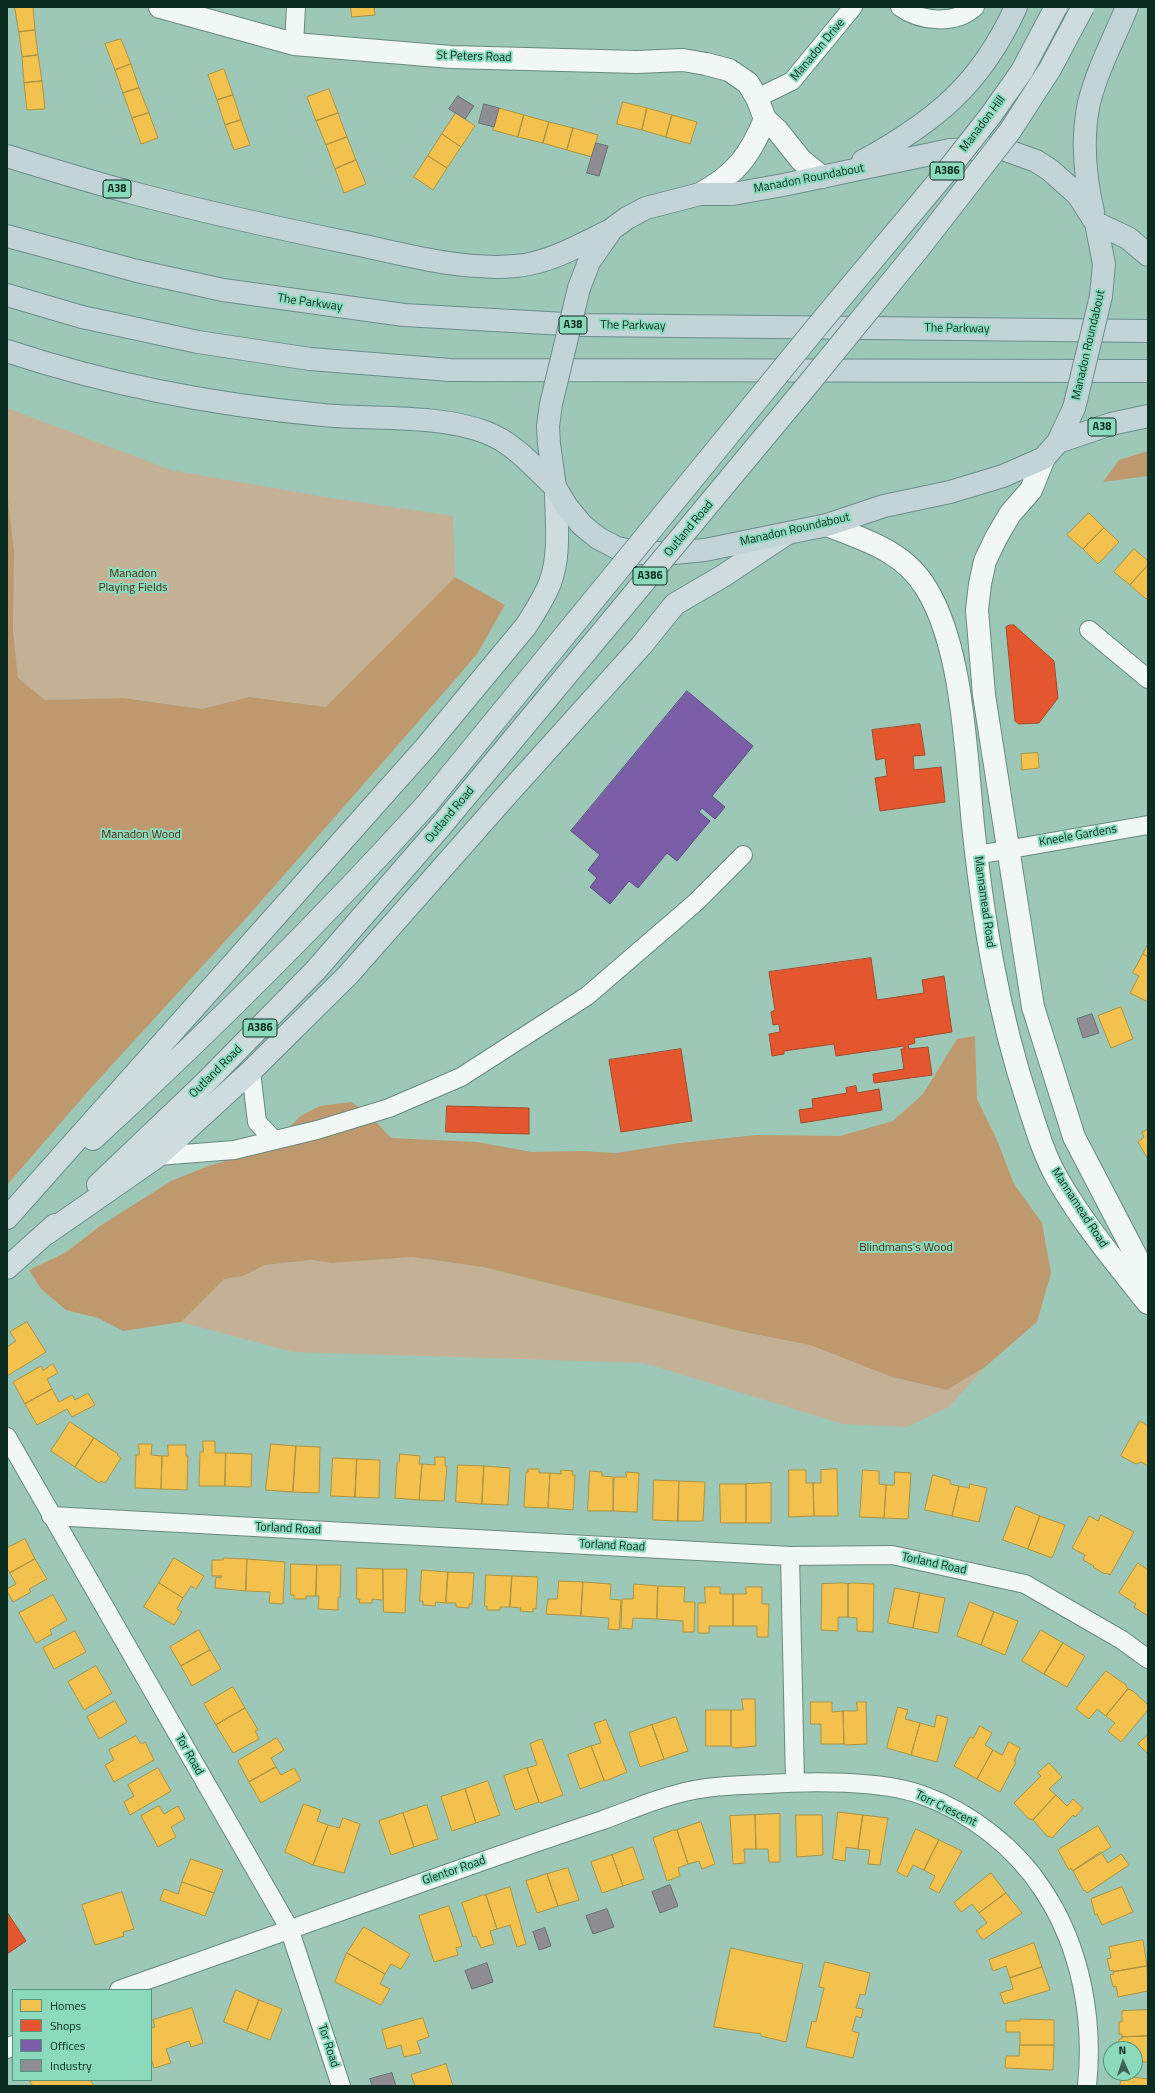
<!DOCTYPE html>
<style>
body{margin:0}
#map{position:relative;width:1155px;height:2093px;overflow:hidden;background:#9dc8b8;font-family:"Titillium Web",sans-serif}
canvas{display:block}
.frame{position:absolute;inset:0;border:8px solid #0a2c21;pointer-events:none}
.legend{position:absolute;left:12px;top:1989px;width:140px;height:92px;box-sizing:border-box;background:#8bdabd;border:1px solid #57947f;margin:0;padding:5px 7px;list-style:none;font-size:12px;color:#0a2c21}
.legend li{display:flex;align-items:center;gap:8px;height:20px}
.legend b{width:20px;border:1px solid #57947f}
.north{position:absolute;left:1103px;top:2041px;width:40px;height:40px;box-sizing:border-box;background:#8bdabd;border:1px solid #57947f;border-radius:50%;rotate:357deg;font-size:11px;font-weight:700;line-height:16px;text-align:center;color:#0a2c21}
.north::after{content:'';display:block;margin:auto;width:14px;height:18px;background:#3d6356;clip-path:polygon(50% 0,100% 100%,50% 72%,0 100%)}
</style>
<div id="map">
<canvas width="1155" height="2093"></canvas>
<div class="frame"></div>
<ul class="legend">
<li><b style="height:11px;background:#f2c14e"></b>Homes</li>
<li><b style="height:11px;background:#e4572e"></b>Shops</li>
<li><b style="height:11px;background:#7b5ea7"></b>Offices</li>
<li><b style="height:11px;background:#8d8d92"></b>Industry</li>
</ul>
<div class="north">N</div>
</div>
<script>
const c = document.querySelector('canvas').getContext('2d');
c.lineJoin = 'round';
function fill(path, color) { c.fillStyle = color; c.fill(path, 'evenodd'); }
function trace(path, color, width, dash) { c.strokeStyle = color; c.lineWidth = width; c.lineCap = dash ? 'butt' : 'round'; c.setLineDash(dash || []); c.stroke(path); }
function label(font, color, halo, rows, align = 'center') {
  c.font = font + ' "Titillium Web",sans-serif'; c.lineWidth = 4; c.setLineDash([]); c.textBaseline = 'middle'; c.strokeStyle = halo; c.fillStyle = color; for (const [text, x, y, turn = 0] of rows) {
    c.save(); c.translate(x, y); c.rotate((+turn || 0) * Math.PI / 180); c.textAlign = isNaN(turn) ? turn : align; if (halo) c.strokeText(text, 0, 0); c.fillText(text, 0, 0); c.restore();
  }
}
const green = new Path2D(`
 M7 408 171 470 325 497 453 516 455 577 326 707 249 697 202 709 123 698 45 700 18 678 13 631 14 551 7 492Z
 M412 1257 483 1267 739 1331 810 1345 892 1377 947 1390 985 1367 949 1407 907 1427 843 1424 644 1363 293 1352 181 1322 224 1279 243 1276 265 1265 311 1260 332 1263Z`);
const forest = new Path2D(`
 M1148 451V476L1103 482 1119 460Z
 M7 492 14 551 13 631 18 678 45 700 123 698 202 709 249 697 326 707 455 577 505 605 477 654 460 674 249 915 90 1089 7 1185Z
 M975 1036 977 1099 997 1140 1014 1184 1042 1223 1051 1273 1037 1322 985 1367 947 1390 892 1377 810 1345 739 1331 483 1267 412 1257 332 1263 311 1260 265 1265 243 1276 224 1279 181 1322 123 1331 98 1318 66 1310 41 1289 29 1270 65 1253 100 1226 171 1181 208 1166 264 1150 302 1115 320 1106 351 1102 369 1114 391 1138 477 1142 532 1152 582 1151 616 1153 680 1143 756 1135 840 1136 893 1121 923 1094 957 1039Z`);
const homes = new Path2D(`
 M15 7H33L35 30 19 32Z
 M351 7H374L375 15 352 17Z
 M35 30 38 55 22 57 19 32Z
 M121 39 131 64 115 70 105 44Z
 M38 55 42 81 24 83 22 57Z
 M131 64 139 88 123 93 115 70Z
 M224 69 233 95 217 100 208 75Z
 M42 81 45 109 27 110 24 83Z
 M139 88 149 113 132 118 123 93Z
 M329 89 338 113 316 121 307 97Z
 M233 95 241 120 225 125 217 100Z
 M623 102 647 108 642 130 617 124Z
 M499 108 524 115 518 137 493 130Z
 M647 108 672 115 666 137 642 130Z
 M149 113 158 138 141 144 132 118Z
 M338 113 347 137 326 145 316 121Z
 M456 113 475 126 461 147 442 134Z
 M524 115 549 122 543 143 518 137Z
 M672 115 697 122 690 144 666 137Z
 M241 120 250 145 234 150 225 125Z
 M549 122 573 128 567 150 543 143Z
 M573 128 598 135 592 157 567 150Z
 M442 134 461 147 447 168 428 156Z
 M347 137 356 160 335 169 326 145Z
 M428 156 447 168 433 190 414 177Z
 M356 160 366 184 344 193 335 169Z
 M1089 513 1104 528 1083 549 1067 535Z
 M1104 528 1119 542 1098 564 1083 549Z
 M1134 549 1148 561V565L1130 585 1114 572Z
 M1148 565V597L1146 599 1130 585Z
 M1038 753 1039 768 1022 770 1021 754Z
 M1148 944V957L1143 954Z
 M1143 954 1148 957V1002L1130 993 1139 976 1133 973Z
 M1121 1007 1133 1039 1111 1048 1098 1016Z
 M1148 1129V1159L1138 1142 1144 1137 1142 1133Z
 M27 1322 46 1352 7 1376V1347L16 1341 10 1332Z
 M53 1364 58 1373 47 1379 52 1389 25 1404 13 1382 41 1366 43 1370Z
 M52 1389 59 1402 72 1395 75 1400 88 1393 95 1405 72 1417 67 1409 37 1425 25 1404Z
 M1140 1421 1148 1426V1466L1141 1462 1136 1464 1121 1456Z
 M70 1422 94 1438 75 1467 51 1451Z
 M94 1438 118 1454 117 1455 121 1458 105 1483 101 1481 99 1483 75 1467Z
 M203 1441H215V1453H226L225 1486H199L200 1452H203Z
 M139 1444H152L151 1455 162 1456 161 1489 135 1488 136 1455H139Z
 M271 1444 296 1446 293 1492 266 1490Z
 M168 1445H186V1456H188L187 1490 161 1489 162 1456H168Z
 M296 1446 320 1447 319 1493 293 1492Z
 M226 1453 252 1454 251 1487 225 1486Z
 M400 1454 420 1456 419 1464H422L419 1500 395 1498 397 1463 399 1462Z
 M435 1457H445V1466H447L444 1501 419 1500 422 1464 435 1465Z
 M333 1458 357 1459 355 1497 331 1496Z
 M357 1459 380 1460 379 1498 355 1497Z
 M458 1465 484 1466 482 1504 456 1502Z
 M484 1466 510 1468 508 1505 482 1504Z
 M528 1469H539V1473H550L548 1508 524 1507 526 1472H528Z
 M837 1469 838 1516H814L813 1483H821V1470Z
 M561 1470 573 1471 572 1475H575L573 1510 548 1508 550 1473 561 1474Z
 M789 1470H806V1483H813L814 1516 789 1517Z
 M863 1470 879 1471V1484L886 1485 884 1518 860 1517Z
 M590 1471 602 1472V1476L613 1477V1511H588Z
 M626 1472 639 1473 637 1512 613 1511 614 1477H626Z
 M895 1472 911 1473 908 1519 884 1518 886 1485H894Z
 M933 1475 950 1480V1484L959 1486 952 1516 925 1510Z
 M654 1480 679 1481 678 1521 653 1520Z
 M679 1481 705 1482 703 1521H678Z
 M771 1483V1523H746V1484Z
 M720 1484H746V1523H721Z
 M970 1484 987 1488 979 1522 952 1516 959 1486 969 1488Z
 M1016 1506 1040 1516 1028 1549 1003 1540Z
 M1101 1515 1134 1532 1110 1575 1106 1573 1105 1574 1093 1567 1094 1566 1083 1560 1085 1555 1072 1548 1089 1516 1098 1521Z
 M1040 1516 1065 1525 1052 1558 1028 1549Z
 M25 1539 35 1559 10 1573 7 1568V1548Z
 M174 1558 204 1576 196 1589 191 1586 183 1598 159 1583Z
 M223 1558 247 1559 246 1591 215 1588 216 1577 221 1578 222 1576H212V1560H223Z
 M35 1559 47 1579 29 1589 31 1592 13 1602 7 1591V1589L16 1584 10 1573Z
 M247 1559 285 1562 283 1604 269 1603 270 1592 246 1591Z
 M1138 1563 1148 1570V1616L1134 1607 1136 1604 1119 1593Z
 M291 1564 317 1565 316 1596H306V1599H294V1595H291Z
 M317 1565H341L340 1597H338V1610L318 1609 319 1596H316Z
 M357 1568 383 1569V1600L372 1599V1603H359L360 1599H357Z
 M383 1569H407L405 1613 384 1612Z
 M422 1570 448 1572 446 1603 436 1602 435 1606 423 1605V1601H420Z
 M448 1572 474 1573 472 1604H469V1608L456 1607V1603H446Z
 M486 1575 512 1576 510 1607H500V1610H487V1606H485Z
 M512 1576 538 1577 536 1609 533 1608V1612L520 1611 521 1608 510 1607Z
 M559 1581 583 1582 581 1616 546 1614 548 1599H557Z
 M583 1582 611 1584 610 1599 621 1600 619 1630 608 1629 609 1618 581 1616Z
 M159 1583 183 1598 177 1609 182 1612 174 1625 144 1607Z
 M844 1583 848 1584V1617H838V1631L821 1630 822 1584Z
 M853 1583 874 1584 873 1632 857 1631V1618L848 1617V1584Z
 M634 1584 658 1586 657 1619 633 1618 632 1629 621 1628 622 1599H633Z
 M658 1586 685 1587 684 1602H695L694 1632H683V1621L657 1619Z
 M705 1587H720V1594H733V1626H709V1633H698V1603H705Z
 M746 1587H762V1604H769L768 1637H757V1626H733V1594H746Z
 M895 1588 920 1593 913 1628 888 1623Z
 M920 1593 945 1598 938 1633 913 1628Z
 M53 1595 67 1620 50 1630 52 1634 36 1643 19 1613Z
 M970 1602 994 1612 981 1645 957 1636Z
 M994 1612 1018 1621 1005 1655 981 1645Z
 M199 1630 210 1650 181 1666 170 1647Z
 M1041 1630 1063 1643 1044 1674 1022 1661Z
 M75 1631 86 1652 54 1669 43 1648Z
 M1063 1643 1085 1656 1067 1687 1044 1674Z
 M210 1650 221 1669 192 1686 181 1666Z
 M96 1666 112 1693 84 1710 68 1682Z
 M1106 1671 1125 1684 1128 1689 1106 1716 1097 1709 1089 1719 1076 1709Z
 M233 1687 245 1708 216 1725 204 1704Z
 M1128 1689 1133 1691 1148 1705V1710L1121 1742 1108 1731 1115 1723 1106 1716Z
 M742 1699H755L756 1746 734 1748 731 1746V1710H743Z
 M115 1701 127 1722 99 1739 87 1717Z
 M811 1702H832V1712L843 1711 844 1744H821V1724H811Z
 M857 1702H866L867 1744 846 1745 844 1744 843 1711H857Z
 M898 1707 908 1710 905 1719 920 1723 911 1755 887 1748Z
 M245 1708 258 1730 255 1731 259 1739 233 1753 216 1725Z
 M706 1710H731V1746H706Z
 M937 1715 948 1718 937 1762 911 1755 920 1723 934 1727Z
 M676 1717 688 1751 664 1759 652 1725Z
 M606 1720 627 1772 606 1781 604 1780 591 1746 601 1743 594 1724Z
 M652 1725 664 1759 640 1767 629 1733Z
 M980 1726 992 1733 985 1745 993 1750 977 1779 954 1766 970 1737 973 1738Z
 M1148 1735V1754L1138 1744Z
 M136 1736 141 1744 145 1742 154 1760 114 1782 105 1765 114 1760 109 1750Z
 M277 1738 284 1750 271 1758 276 1767 249 1782 238 1761Z
 M542 1739 563 1795 541 1803 539 1802 527 1768 537 1765 530 1744Z
 M1009 1742 1020 1748 1014 1761 1016 1762 1000 1792 977 1779 993 1750 1002 1755Z
 M591 1746 604 1780 580 1789 568 1755Z
 M1049 1763 1062 1777 1049 1789 1056 1795 1033 1820 1029 1819 1014 1803 1041 1776 1038 1773Z
 M276 1767 281 1775 294 1768 301 1780 261 1803 249 1782Z
 M158 1768 171 1791 130 1815 124 1802 134 1796 128 1785Z
 M527 1768 539 1802 515 1810 504 1776Z
 M488 1781 500 1815 476 1823 465 1789Z
 M465 1789 476 1823 452 1831 441 1797Z
 M1056 1795 1067 1806 1073 1799 1083 1808 1075 1817 1073 1815 1052 1838 1049 1836 1048 1837 1033 1820Z
 M304 1804 321 1810 317 1821 328 1825 313 1865 285 1852Z
 M427 1805 438 1839 414 1847 403 1813Z
 M159 1806 164 1814 178 1806 185 1819 171 1827 176 1837 158 1847 141 1816Z
 M838 1812 863 1815 858 1849 846 1847 845 1861 833 1859Z
 M403 1813 414 1847 391 1855 379 1821Z
 M780 1814V1862H769L768 1849H756L755 1815Z
 M755 1815 756 1849H744L745 1863 733 1864 730 1816Z
 M796 1815H822L823 1855 797 1857Z
 M863 1815 888 1818 880 1865 868 1864 870 1850 858 1849Z
 M343 1818 360 1824 344 1873 313 1865 328 1825 339 1828Z
 M701 1822 715 1864 702 1869 699 1861 688 1864 677 1830Z
 M1098 1826 1111 1847 1073 1871 1071 1868 1069 1870 1058 1850Z
 M916 1829 939 1840 924 1870 913 1865 907 1877 897 1872Z
 M674 1830H677L688 1864 678 1868 680 1876 667 1881 653 1838Z
 M939 1840 962 1851 939 1893 929 1888 935 1876 924 1870Z
 M633 1847 644 1879 623 1886 612 1855Z
 M1101 1852 1108 1863 1121 1854 1129 1865 1087 1893 1085 1890 1084 1891 1073 1871Z
 M612 1855 623 1886 602 1893 591 1862Z
 M191 1859 223 1870 214 1893 182 1882Z
 M568 1868 579 1900 558 1906 547 1874Z
 M991 1873 1006 1893 979 1913 972 1904 961 1912 954 1903Z
 M547 1874 558 1906 537 1913 526 1881Z
 M182 1882 214 1893 205 1916 160 1900 164 1889 178 1894Z
 M510 1887 526 1944 517 1947 510 1925 497 1929 486 1895Z
 M1122 1887 1133 1912 1102 1925 1097 1914 1095 1915 1091 1899Z
 M122 1892 134 1929 123 1932 124 1936 95 1945 82 1905Z
 M1006 1893 1022 1913 983 1940 976 1931 987 1923 979 1913Z
 M483 1895H486L497 1929 490 1931 494 1944 481 1948 476 1936 473 1937 462 1903Z
 M449 1906 462 1946 456 1948 458 1955 434 1962 419 1916Z
 M364 1927 410 1954 401 1969 391 1964 385 1974 347 1953Z
 M1143 1940 1147 1966 1113 1972V1970L1110 1971 1107 1959 1111 1958 1109 1947Z
 M1034 1943 1042 1967 1010 1978 1006 1966 993 1971 989 1960Z
 M731 1948 803 1964 786 2042 761 2036V2034L714 2027Z
 M347 1953 385 1974 380 1984 390 1989 381 2005 335 1982Z
 M825 1962 870 1973 865 1995 860 1994 856 2008 863 2009 861 2018 856 2016 852 2031 859 2033 853 2058 806 2047 812 2021 816 2022 824 1988 819 1987Z
 M1147 1966 1148 1991 1118 1997 1116 1986 1113 1987 1110 1975 1114 1974 1113 1972Z
 M1042 1967 1050 1990 1004 2004 1000 1993 1013 1989 1010 1978Z
 M236 1990 259 2000 247 2031 224 2022Z
 M259 2000 282 2009 270 2040 247 2031Z
 M192 2008 203 2043 191 2047 189 2041 166 2049 171 2063 154 2068 151 2058V2028L155 2027 153 2020Z
 M1148 2010V2036L1122 2037V2034H1119V2022H1122V2011Z
 M423 2018 429 2037 417 2041 421 2053 404 2057 401 2045 387 2049 382 2030Z
 M1020 2019 1054 2020V2045H1020V2032H1006V2021H1020Z
 M1148 2036V2062H1135V2049H1119V2039H1122V2037Z
 M1020 2045H1054L1053 2070 1005 2068 1006 2056H1019Z
 M446 2064 453 2086H415L411 2075Z
 M1122 2076 1148 2079V2086H1120Z
 M34 2080H90L94 2086H33L30 2082Z`);
const shops = new Path2D(`
 M1010 625H1014L1054 661 1058 698 1039 723 1019 724 1015 721 1006 627Z
 M920 724 925 755 913 756 914 770 941 767 945 802 880 811 875 778 887 776 885 758 876 760 872 730Z
 M871 958 877 1000 924 993 922 980 944 976 952 1032 914 1038 915 1043 908 1045 909 1049 928 1047 932 1075 874 1083 873 1074 904 1069 901 1049H904V1046L836 1056 834 1044 784 1051V1054L772 1056 769 1034 780 1032 779 1024 773 1025 771 1012 775 1010 769 972Z
 M681 1049 692 1121 621 1132 609 1060Z
 M856 1086 857 1093 879 1089 882 1110 801 1123 799 1110 813 1108 812 1099 847 1093 846 1088Z
 M447 1106 529 1108V1134L446 1132Z
 M7 1912 26 1941 7 1954Z`);
const offices = new Path2D(`
 M687 691 753 746 712 796 725 807 715 819 702 808 699 812 710 821 677 861 667 853 638 888 629 881 610 904 590 887 597 878 588 870 600 855 571 831Z`);
const industry = new Path2D(`
 M458 96 474 106 465 119 449 109Z
 M484 104 499 108 494 127 479 123Z
 M596 143 608 146 599 176 587 173Z
 M1092 1014 1099 1033 1083 1038 1077 1019Z
 M670 1885 678 1906 660 1913 652 1892Z
 M607 1909 614 1927 593 1934 586 1916Z
 M545 1928 551 1946 539 1950 533 1932Z
 M487 1963 493 1982 472 1989 465 1971Z
 M392 2073 396 2086H372L370 2079Z`);
const minor = new Path2D(`
 M900 7C921 22 955 25 975 7
 M294 44 296 7
 M757 98 792 81 853 7
 M1089 630 1148 679
 M977 855 1148 825
 M251 1071 257 1122 274 1140
 M158 1156 234 1150 317 1130 389 1108 461 1077 587 996 695 903 743 855
 M7 1437 289 1928 341 2086
 M51 1516 790 1556 892 1555 1025 1584 1122 1640 1148 1659
 M790 1556 795 1782
 M119 1990C229 1950 339 1911 449 1873 500 1855 551 1837 603 1820 633 1809 663 1796 694 1790 718 1785 743 1785 766 1784 810 1781 881 1780 922 1795 970 1812 1016 1848 1043 1890 1081 1947 1094 2019 1087 2086
 M7 2049 13 2045`);
const tertiary = new Path2D(`
 M160 7 294 44 451 57 637 62 683 60 706 64 729 70 748 83 757 98 765 119 777 130 801 160 822 177
 M700 194C735 175 750 156 765 119`);
const secondary = new Path2D(`
 M1044 458 1031 490 1010 514 996 538 985 561 980 584 977 610 984 695 1033 1007 1074 1137 1148 1279
 M827 525C865 540 904 551 926 588 963 647 966 755 973 825 983 919 998 1013 1028 1103 1036 1128 1044 1155 1057 1178 1082 1222 1116 1263 1148 1303`);
const primary = new Path2D(`
 M93 1139C209 1032 321 921 427 804
 M98 1185 206 1082 315 971 442 825
 M7 1218 425 748 526 626C535 612 544 598 550 583 561 554 556 519 556 490
 M46 1234 158 1156 251 1071 348 975 504 798 641 646 675 604 723 576 786 534
 M7 1268 55 1225`);
const trunk = new Path2D(`
 M7 156C49 169 91 182 133 193 205 212 277 228 350 243 404 254 461 271 516 266 549 263 580 245 609 231
 M863 161C936 121 981 84 1016 7
 M1093 212C1085 177 1081 140 1089 103 1097 70 1114 39 1127 7
 M1096 223 1128 238 1148 255
 M7 236 137 271 223 290 404 315 583 325 1148 331
 M579 288 589 262 612 229 627 218 646 208 700 194H733L783 185 950 150 1000 148 1036 161 1050 170 1078 195 1096 223 1104 264 1101 296
 M7 295 82 317 198 342 310 359 450 370 1148 371
 M7 351C109 385 216 405 323 415 374 420 436 414 485 432 513 442 534 467 555 487
 M548 426 549 444 555 487 567 507 582 525 598 538 617 548 642 553H674L705 550 827 525 884 506 950 492 1003 476 1044 458 1058 442 1074 408 1077 396
 M1058 442 1111 424 1148 416`);
const primaryBridge = new Path2D(`
 M427 804 820 323 947 171 991 115 1022 71 1056 7
 M442 825 805 388 920 247 1010 131 1050 69 1083 7`);
const trunkBridge = new Path2D(`
 M1077 396 1101 296
 M548 426 551 404 579 288`);
const shields = [
 [947,171,34],
 [117,189,28],
 [573,325,28],
 [1102,427,28],
 [650,576,34],
 [260,1028,34]
];
const shieldNames = [
 ["A386",947,171],
 ["A38",117,189],
 ["A38",573,325],
 ["A38",1102,427],
 ["A386",650,576],
 ["A386",260,1028]
];
const streetNames = [
 ["Manadon Drive",818,50,-50],
 ["St Peters Road",474,57,2],
 ["Manadon Hill",983,124,-53],
 ["Manadon Roundabout",809,179,-11],
 ["The Parkway",310,303,8],
 ["The Parkway",633,326,1],
 ["The Parkway",957,329,1],
 ["Manadon Roundabout",1089,345,-77],
 ["Outland Road",689,529,-50],
 ["Manadon Roundabout",795,530,-13],
 ["Outland Road",450,815,-50],
 ["Kneele Gardens",1078,836,-10],
 ["Mannamead Road",984,902,82],
 ["Outland Road",216,1072,-45],
 ["Mannamead Road",1079,1208,57],
 ["Torland Road",288,1529,3],
 ["Torland Road",612,1546,3],
 ["Torland Road",934,1564,12],
 ["Tor Road",189,1755,60],
 ["Torr Crescent",946,1809,26],
 ["Glentor Road",454,1871,-19],
 ["Tor Road",328,2046,72]
];
const parkNames = [
 ["Manadon",133,574],
 ["Playing Fields",133,588],
 ["Manadon Wood",141,835],
 ["Blindmans's Wood",906,1248]
];
fill(green, '#c4b195');
fill(forest, '#bf996e');
fill(homes, '#f2c14e');
trace(homes, '#ac9440', 1);
fill(shops, '#e4572e');
trace(shops, '#a34a2a', 1);
fill(offices, '#7b5ea7');
trace(offices, '#594f7f', 1);
fill(industry, '#8d8d92');
trace(industry, '#667070', 1);
trace(minor, '#678a7e', 20);
trace(tertiary, '#678a7e', 24);
trace(secondary, '#678a7e', 24);
trace(primary, '#6a8e8b', 24);
trace(trunk, '#6a8e8b', 24);
trace(minor, '#f0f7f4', 18);
trace(tertiary, '#f0f7f4', 22);
trace(secondary, '#f0f7f4', 22);
trace(primary, '#cedcdd', 22);
trace(trunk, '#c3d4d6', 22);
trace(primaryBridge, '#6a8e8b', 24, []);
trace(trunkBridge, '#6a8e8b', 24, []);
trace(primaryBridge, '#cedcdd', 22);
trace(trunkBridge, '#c3d4d6', 22);
for (const [x, y, w] of shields) { const box = new Path2D(); box.roundRect(x - w / 2, y - 9, w, 18, 3); c.fillStyle = '#8bdabd'; c.fill(box); trace(box, '#0a2c21', 1); }
label('bold 11px', '#0a2c21', null, shieldNames);
label('12px', '#0a2c21', '#8bdabd', streetNames);
label('12px', '#51270d', '#8bdabd', parkNames);
</script>
